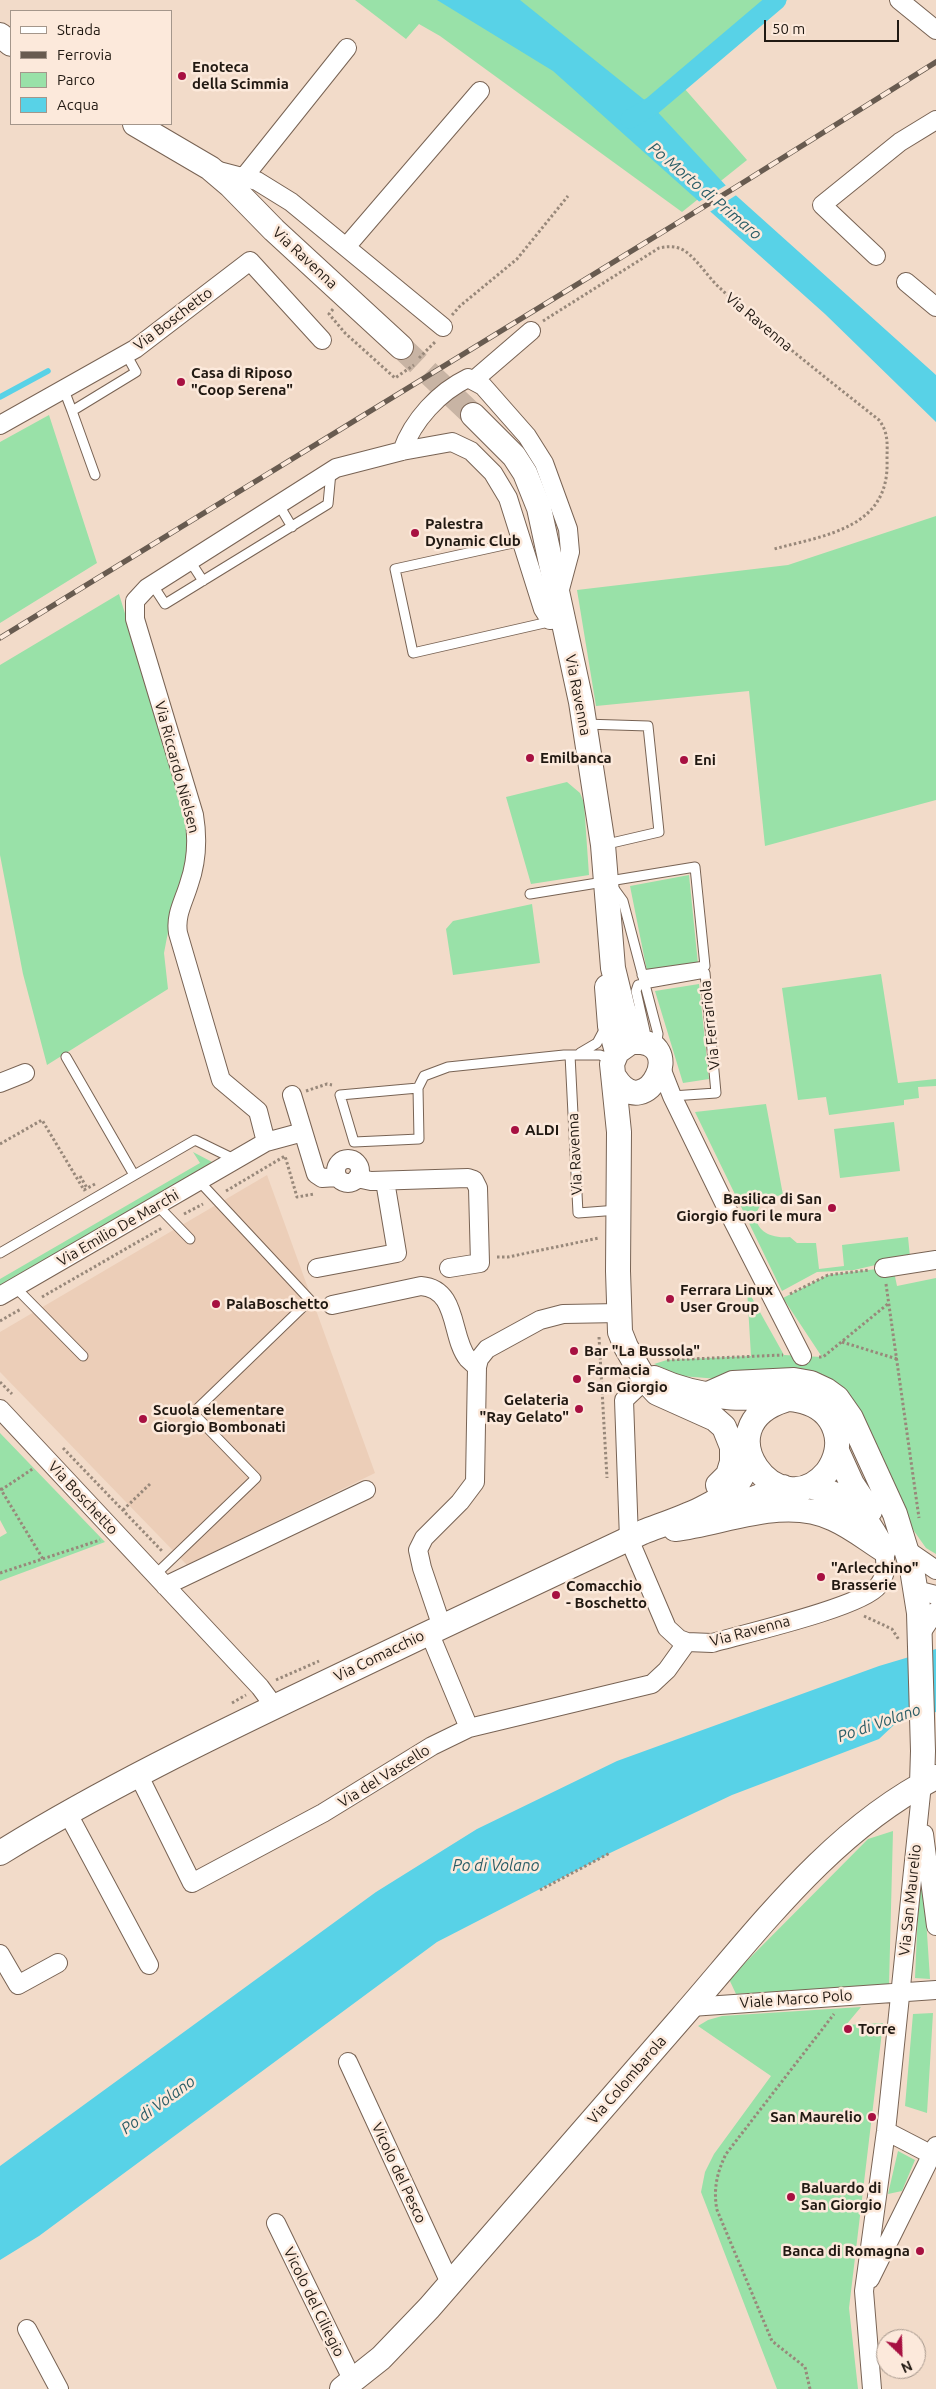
<!DOCTYPE html>
<style>
body{margin:0}
#map{position:relative;width:936px;height:2389px;overflow:hidden;background:#f2dbc9;font-family:Ubuntu,sans-serif}
canvas{display:block}
.legend{position:absolute;left:10px;top:10px;width:162px;height:115px;box-sizing:border-box;background:#fce9db;border:1px solid #a4968b;margin:0;padding:6px 9px;list-style:none;font-size:15px;color:#211912}
.legend li{display:flex;align-items:center;gap:10px;height:25px}
.legend b{width:25px;border:1px solid #a4968b}
.north{position:absolute;left:876px;top:2329px;width:50px;height:50px;box-sizing:border-box;background:#fce9db;border:1px solid #a4968b;border-radius:50%;rotate:156deg;font-size:14px;font-weight:700;line-height:20px;text-align:center;color:#211912}
.north::after{content:'';display:block;margin:auto;width:18px;height:22px;background:#a71041;clip-path:polygon(50% 0,100% 100%,50% 72%,0 100%)}
.scale{position:absolute;left:764px;top:20px;width:135px;height:22px;box-sizing:border-box;border:2px solid #211912;border-top:0;padding-left:6px;font-size:15px;line-height:18px;white-space:nowrap;color:#211912;-webkit-text-stroke:4px #fce9db;paint-order:stroke}
</style>
<div id="map">
<canvas width="936" height="2389"></canvas>
<ul class="legend">
<li><b style="height:6px;background:#fff"></b>Strada</li>
<li><b style="height:6px;background:#685b50"></b>Ferrovia</li>
<li><b style="height:14px;background:#99e1a8"></b>Parco</li>
<li><b style="height:14px;background:#58d2e7"></b>Acqua</li>
</ul>
<div class="north">N</div>
<div class="scale">50 m</div>
</div>
<script>
const c = document.querySelector('canvas').getContext('2d');
c.lineJoin = 'round';
function fill(path, color) { c.fillStyle = color; c.fill(path, 'evenodd'); }
function trace(path, color, width, dash) { c.strokeStyle = color; c.lineWidth = width; c.lineCap = dash ? 'butt' : 'round'; c.setLineDash(dash || []); c.stroke(path); }
function label(font, color, halo, rows, align = 'center') {
  c.font = font + ' Ubuntu,sans-serif'; c.lineWidth = 5; c.setLineDash([]); c.textBaseline = 'middle'; c.strokeStyle = halo; c.fillStyle = color; for (const [text, x, y, turn = 0] of rows) {
    c.save(); c.translate(x, y); c.rotate((+turn || 0) * Math.PI / 180); c.textAlign = isNaN(turn) ? turn : align; if (halo) c.strokeText(text, 0, 0); c.fillText(text, 0, 0); c.restore();
  }
}
const built = new Path2D(`
 M267 1175 375 1473 187 1565 0 1372V1332Z`);
const green = new Path2D(`
 M355 0H787L684 88 747 160 682 212 440 36 419 24 406 39Z
 M49 415 97 563 0 623V442Z
 M936 516V800L765 846 749 691 596 706 577 590 788 565Z
 M119 594 176 780 187 831V868L175 895 164 953 168 989 47 1065 23 974 0 855V665Z
 M567 782 580 793 584 803 589 875 531 884 506 797Z
 M689 875 698 964 647 971 630 886Z
 M532 904 540 963 453 975 446 929 453 921Z
 M881 974 898 1083 936 1079V1086L918 1087 919 1098 904 1100V1105L829 1115 826 1097 798 1100 782 988Z
 M699 984 709 1079 683 1083 655 991Z
 M766 1104 783 1195C745 1199 748 1241 790 1237L797 1243H816L819 1269 844 1266 842 1245 908 1237 910 1257 854 1270 817 1272 782 1291 695 1112Z
 M894 1122 900 1171 840 1178 834 1129Z
 M193 1152 214 1163 0 1287V1279L200 1163Z
 M893 1267 897 1286 936 1278V1554L926 1548 914 1531 857 1422 719 1379 681 1376 654 1364 667 1360 751 1356 747 1289 784 1355 822 1357 783 1298 828 1275Z
 M0 1433 105 1542 0 1581V1537L7 1533 0 1520Z
 M893 1831 889 1985 736 1994 729 1979 868 1839Z
 M921 1842 930 1979 915 1978Z
 M861 2007 846 2025 883 2023 849 2308 858 2389H777L701 2192 705 2172 714 2154 771 2076 698 2026 708 2020 722 2016Z
 M933 2013 927 2113 905 2106 913 2014Z
 M898 2151 915 2160 902 2191 888 2194Z`);
const water = new Path2D(`
 M437 0H520L652 106 730 190 936 375V422L825 314 553 71Z
 M936 1649V1712L896 1723 879 1739 732 1795 610 1853 437 1942 39 2236 0 2260V2166L376 1892 477 1829 617 1761 879 1666Z`);
const pier = new Path2D(`
 M728 184 738 194 708 213 697 203Z`);
const stream = new Path2D(`
 M0 397 48 371`);
const canal = new Path2D(`
 M630 119 652 106 777 0`);
const secondaryTunnel = new Path2D(`
 M401 347 473 415`);
const path = new Path2D(`
 M333 309 329 314 345 333 395 378 414 365
 M452 315 460 306 517 259 568 196
 M543 321 659 248C668 246 677 246 685 251 699 261 709 279 722 290 772 336 826 378 879 420 889 433 887 445 887 460 890 528 826 535 774 549
 M419 358 436 341
 M306 1091 327 1084 332 1085
 M332 1159 340 1154 347 1153
 M80 1176 87 1188
 M226 1191 285 1156 297 1197 314 1194
 M184 1214 203 1204
 M497 1257H508L599 1238
 M886 1284 919 1518
 M790 1294 828 1275 869 1270
 M42 1297 162 1228
 M0 1321 21 1309
 M599 1337 607 1478
 M842 1342 897 1359
 M819 1357H823L889 1303
 M667 1360 783 1355
 M0 1382 12 1394
 M63 1448 162 1551
 M0 1488 43 1559
 M1 1490 34 1468
 M123 1510 151 1483
 M0 1573 100 1540
 M864 1616 892 1629 899 1640
 M276 1680 319 1661
 M232 1703 246 1695
 M540 1890 610 1853
 M810 2389 805 2367 772 2341 717 2210C713 2190 717 2172 726 2154L834 2014`);
const lane = new Path2D(`
 M64 390 72 411 136 372 126 354
 M72 411 95 475
 M279 505 292 527
 M522 541 395 569 413 653 553 621
 M190 561 203 581
 M152 584 165 604 328 504 331 472
 M584 724 648 726 659 832 603 845
 M609 887 615 890 623 901 658 1034 656 1047
 M530 894 695 867 705 966 642 975
 M643 1042 645 1031 636 991 638 985 705 973 716 1093 672 1096
 M580 1053 597 1043 605 1028
 M570 1055 578 1213 618 1210
 M66 1057 134 1175
 M418 1088 419 1139 354 1142 340 1095Z
 M418 1088 424 1076 448 1067 564 1055H600L613 1060
 M157 1205 190 1239
 M0 1253 195 1140 236 1160
 M15 1287 83 1356
 M155 1575 256 1478 193 1413 310 1300 199 1181`);
const street = new Path2D(`
 M899 0 936 30
 M215 170 257 181 291 202 443 327
 M244 177 347 48
 M346 247 480 91
 M876 256 822 205 900 142 936 120
 M906 282 936 307
 M474 380 531 331
 M0 425 135 349 250 261 322 340
 M402 451C413 420 439 392 468 378L483 386 527 436 544 463 568 529 570 552 559 593
 M661 1068 672 1096 732 1219 802 1356
 M0 1083 25 1073
 M292 1095 316 1174 322 1178 337 1177
 M266 1142 258 1111 221 1080 178 933C175 915 184 901 189 884 197 861 198 839 194 815L135 619V601L147 588 336 468 402 451 452 442 471 451 493 473 508 498 543 609 550 620 563 619
 M336 1171a12 12 0 1 1 24 0a12 12 0 1 1-24 0Z
 M357 1178 371 1181 468 1178 474 1180 478 1188 480 1263 449 1268
 M317 1268 397 1253 385 1181
 M884 1268 936 1260
 M0 1296 266 1142 303 1132
 M332 1305 421 1286C459 1289 450 1337 468 1359 471 1362 474 1364 477 1367
 M645 1380 624 1400 629 1539 667 1628 679 1639 687 1642 712 1643C743 1634 862 1607 878 1586 887 1575 886 1564 884 1550
 M0 1409 260 1687 274 1706
 M907 1550 936 1570
 M165 1586 366 1490
 M916 1590 936 1595
 M442 1627 422 1568 418 1550 424 1538 460 1502 475 1482 477 1367 479 1359 487 1349 540 1320 563 1314 620 1313
 M429 1632 469 1728
 M919 1636 936 1611
 M138 1774 192 1883 323 1813 432 1746 469 1728 652 1684 667 1670 687 1642
 M67 1812 149 1965
 M924 1834 936 1926
 M0 1954 18 1985 58 1963
 M691 2007 936 1990
 M348 2062 450 2283
 M886 2131 936 2157
 M276 2223 353 2381
 M870 2279 936 2146
 M27 2329 59 2389
 M872 2389 864 2291 886 2131 922 1784`);
const secondary = new Path2D(`
 M0 35 11 44
 M135 124 210 168 230 185 274 230 401 347
 M473 415 514 456 525 473 539 508 581 702 603 845 613 968 623 1009 637 1042
 M607 987 610 1026 617 1052
 M615 1078C646 1127 691 1037 631 1042L617 1052 612 1064 619 1132 618 1271 620 1332 626 1347 645 1380 657 1393 715 1419 724 1427 732 1447V1462L728 1475 718 1485
 M654 1378C676 1388 703 1395 727 1397 762 1401 821 1387 835 1430 840 1444 836 1460 827 1472 779 1530 701 1426 785 1400
 M706 1395 733 1383 794 1380 811 1383 826 1390 837 1398 851 1418 895 1514 912 1569 919 1613 923 1751 922 1784
 M837 1451 852 1484 870 1511
 M809 1486C848 1495 862 1510 881 1545
 M725 1510 783 1487
 M675 1529C725 1523 785 1495 834 1519 852 1527 868 1540 884 1550
 M0 1853C102 1790 209 1738 318 1686 426 1634 534 1583 643 1532 671 1521 715 1508 736 1485 743 1478 746 1467 750 1458
 M342 2389 381 2358 429 2308C513 2211 598 2114 682 2017 758 1930 831 1830 936 1777`);
const rail = new Path2D(`
 M0 638 736 187 936 62`);
const pathBridge = new Path2D(`
 M0 1144 42 1120 84 1190 95 1184`);
const markers = [
 [182,76,5,"#a71041"],
 [181,382,5,"#a71041"],
 [415,533,5,"#a71041"],
 [530,758,5,"#a71041"],
 [684,760,5,"#a71041"],
 [515,1130,5,"#a71041"],
 [832,1208,5,"#a71041"],
 [670,1299,5,"#a71041"],
 [216,1304,5,"#a71041"],
 [574,1351,5,"#a71041"],
 [577,1379,5,"#a71041"],
 [579,1409,5,"#a71041"],
 [143,1419,5,"#a71041"],
 [821,1577,5,"#a71041"],
 [556,1595,5,"#a71041"],
 [848,2029,5,"#a71041"],
 [872,2117,5,"#a71041"],
 [791,2197,5,"#a71041"],
 [920,2251,5,"#a71041"]
];
const poiNames = [
 ["Enoteca",192,67],
 ["della Scimmia",192,84],
 ["Casa di Riposo",191,373],
 ["\"Coop Serena\"",191,390],
 ["Palestra",425,524],
 ["Dynamic Club",425,541],
 ["Emilbanca",540,758],
 ["Eni",694,760],
 ["ALDI",525,1130],
 ["Basilica di San",822,1199,"right"],
 ["Giorgio fuori le mura",822,1216,"right"],
 ["Ferrara Linux",680,1290],
 ["User Group",680,1307],
 ["PalaBoschetto",226,1304],
 ["Bar \"La Bussola\"",584,1351],
 ["Farmacia",587,1370],
 ["San Giorgio",587,1387],
 ["Gelateria",569,1400,"right"],
 ["\"Ray Gelato\"",569,1417,"right"],
 ["Scuola elementare",153,1410],
 ["Giorgio Bombonati",153,1427],
 ["\"Arlecchino\"",831,1568],
 ["Brasserie",831,1585],
 ["Comacchio",566,1586],
 ["- Boschetto",566,1603],
 ["Torre",858,2029],
 ["San Maurelio",862,2117,"right"],
 ["Baluardo di",801,2188],
 ["San Giorgio",801,2205],
 ["Banca di Romagna",910,2251,"right"]
];
const streetNames = [
 ["Via Ravenna",305,258,43],
 ["Via Boschetto",173,319,-37],
 ["Via Ravenna",759,322,40],
 ["Via Ravenna",578,695,79],
 ["Via Riccardo Nielsen",177,767,75],
 ["Via Ferrariola",710,1025,-96],
 ["Via Ravenna",575,1154,-93],
 ["Via Emilio De Marchi",118,1228,-30],
 ["Via Boschetto",83,1498,47],
 ["Via Ravenna",750,1631,-15],
 ["Via Comacchio",379,1656,-26],
 ["Via del Vascello",384,1776,-32],
 ["Via San Maurelio",910,1900,-84],
 ["Viale Marco Polo",796,1999,-4],
 ["Via Colombarola",627,2080,-49],
 ["Vicolo del Pesco",399,2173,65],
 ["Vicolo del Ciliegio",314,2302,64]
];
const waterNames = [
 ["Po Morto di Primaro",705,191,40],
 ["Po di Volano",879,1723,-19],
 ["Po di Volano",496,1866],
 ["Po di Volano",158,2105,-36]
];
fill(built, '#ecceb8');
fill(green, '#99e1a8');
fill(water, '#58d2e7');
fill(pier, '#f2dbc9');
trace(stream, '#58d2e7', 5.5);
trace(canal, '#58d2e7', 19);
trace(secondaryTunnel, '#c8b4a4', 24, [24, 12]);
trace(lane, '#786354', 11);
trace(street, '#786354', 20);
trace(secondary, '#786354', 26);
trace(path, '#98887a', 3, [2.5, 2.5]);
trace(lane, '#fff', 9);
trace(street, '#fff', 18);
trace(secondary, '#fff', 24);
trace(rail, '#685b50', 5.5);
trace(rail, '#fce9db', 4, [11]);
trace(pathBridge, '#98887a', 3, [2.5, 2.5]);
for (const [x, y, r, color] of markers) { const dot = new Path2D(); dot.arc(x, y, r, 0, 2 * Math.PI); c.fillStyle = color; c.fill(dot); trace(dot, '#fce9db', 2); }
label('bold 15px', '#211912', '#fce9db', poiNames, 'left');
label('15px', '#211912', '#fce9db', streetNames);
label('italic 16px', '#2b5e67', '#fce9db', waterNames);
</script>
